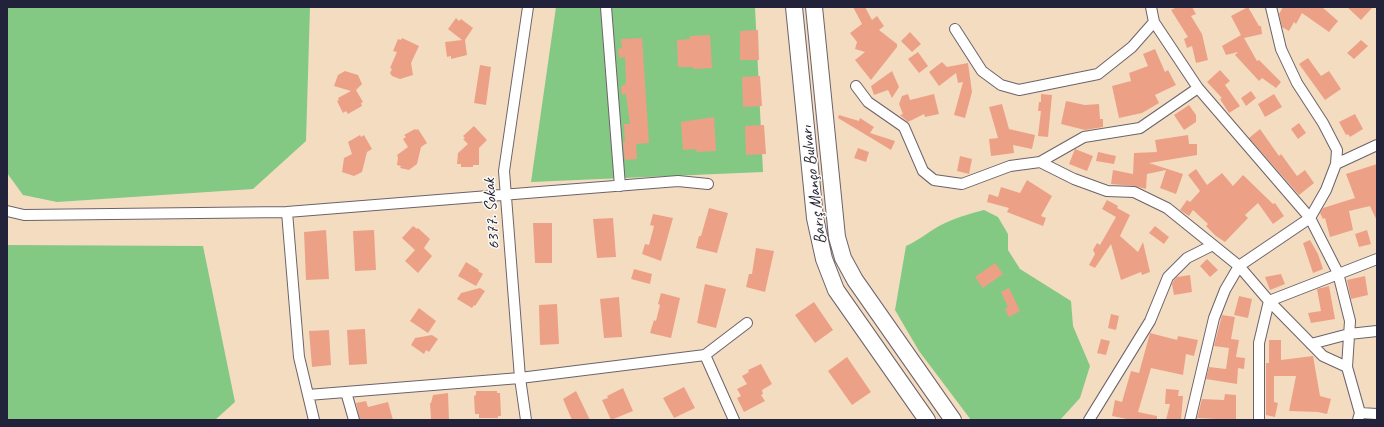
<!DOCTYPE html>
<meta charset="utf-8">
<style>
body{margin:0}
#map{position:relative;width:1384px;height:427px;overflow:hidden;background:#f4dcc1;font-family:Caveat,sans-serif}
canvas{display:block}
.frame{position:absolute;inset:0;border:8px solid #22223b;pointer-events:none}
</style>
<div id="map">
<canvas width="1384" height="427"></canvas>
<div class="frame"></div>
</div>
<script>
const c = document.querySelector('canvas').getContext('2d');
c.lineJoin = 'round';
function fill(path, color) { c.fillStyle = color; c.fill(path, 'evenodd'); }
function trace(path, color, width, dash) { c.strokeStyle = color; c.lineWidth = width; c.lineCap = dash ? 'butt' : 'round'; c.setLineDash(dash || []); c.stroke(path); }
function label(font, color, halo, rows, align = 'center') {
  c.font = font + ' Caveat,sans-serif'; c.lineWidth = 3; c.setLineDash([]); c.textBaseline = 'middle'; c.strokeStyle = halo; c.fillStyle = color; for (const [text, x, y, turn = 0] of rows) {
    c.save(); c.translate(x, y); c.rotate((+turn || 0) * Math.PI / 180); c.textAlign = isNaN(turn) ? turn : align; if (halo) c.strokeText(text, 0, 0); c.fillText(text, 0, 0); c.restore();
  }
}
const green = new Path2D(`
 M7 7H310L306 141 253 189 57 202 23 195 7 173Z
 M556 7H755L763 172 531 182Z
 M984 210 998 217 1008 234V250L1020 269 1071 301 1073 326 1090 366 1080 398 1060 420H971L919 351 895 310 906 246C918 241 928 232 939 226 954 218 969 214 984 210Z
 M7 245 203 246 235 402 215 420H7Z`);
const building = new Path2D(`
 M853 7H865L872 20 877 16 884 26 879 30 897 44V47L871 80 855 60 865 52 855 49 857 42 850 33 862 24Z
 M1177 7H1192L1196 14 1191 16 1202 34 1208 60 1196 63 1192 46 1187 48 1184 39 1188 37 1171 10Z
 M1248 7 1259 26H1261L1262 34 1244 38 1257 61 1259 60 1281 82 1276 88 1262 78 1259 81 1235 55 1238 52 1226 55 1222 46 1241 35 1231 16Z
 M1283 7H1322L1338 21 1329 32 1302 13 1296 24 1294 22 1289 31 1282 27 1279 14Z
 M1347 7H1373L1361 20Z
 M456 18 459 21 461 19 473 28 465 40 467 55 451 59V56L447 57 445 42 462 40 448 29Z
 M758 30 759 60H740V31Z
 M910 32 921 44 912 52 901 41Z
 M710 35 712 68 693 69V67H678L677 40 690 39V36Z
 M402 38 419 46 411 63 413 75 400 79 392 76 390 73 392 69 390 68 397 52 393 51 398 39 401 40Z
 M642 38 649 143 636 144 637 159 625 160 623 142H625L624 124H630L626 94 622 95 621 86 625 85 626 80 625 57 619 58 618 49 622 48 621 39Z
 M1361 40 1368 46 1354 59 1347 53Z
 M1155 49 1165 72 1168 70 1176 85 1155 95 1159 103 1142 113 1119 118 1112 86 1131 81 1129 73 1148 66 1143 54Z
 M918 52 928 66 919 73 908 59Z
 M1308 58 1321 76 1329 71 1341 89 1325 100 1299 64Z
 M942 62 947 67 968 63 972 92 965 118 954 115 963 82 958 83 956 73 939 86 929 72Z
 M480 65 491 67 486 105 474 103Z
 M1220 70 1230 81 1225 85 1240 106 1229 113 1220 99 1222 98 1207 82Z
 M345 71 358 75 362 84 356 90 363 102 361 103 362 106 348 114 346 111 343 113 337 101 339 100 338 98 351 91 334 86 338 75Z
 M892 71 899 87 892 98 888 90 874 95 871 86Z
 M760 76 762 106 743 107 742 77Z
 M1251 91 1256 98 1246 106 1241 98Z
 M908 94 910 100 934 94 939 114 925 117 924 114 908 122 900 115 903 114 899 104 902 96Z
 M1041 94 1052 95 1048 137 1038 136 1041 111H1038L1039 102H1041Z
 M1274 94 1282 107 1265 117 1258 104Z
 M1066 101 1085 105 1099 104 1100 119H1103V127L1085 130 1061 124Z
 M1002 104 1009 129 1035 135 1032 149 1013 145 1014 153 991 156 989 139 998 138 989 107Z
 M1189 105 1196 115V122L1184 130 1174 115Z
 M1355 114 1363 129 1350 137 1348 134 1346 135 1339 122Z
 M839 115 859 121 860 118 874 127 870 133 895 141 891 150 838 118Z
 M714 117 716 151 697 152 696 149 683 150 681 122Z
 M1299 123 1306 133 1298 139 1291 129Z
 M764 125 766 154 746 155 745 126Z
 M474 126 487 140 479 148V165H473V167H461V164H457L458 153 468 144 463 139 465 138 463 136Z
 M415 129 416 130 418 129 427 143 421 147 417 164 409 170 400 168 401 166 397 165 398 157 397 155 408 147 403 139 406 137 404 135Z
 M1260 129 1279 156 1281 154 1297 176 1305 170 1314 183 1299 195 1249 138Z
 M360 135 361 137 364 135 372 149 367 152 362 172 354 176 342 172 344 158 352 154 348 142Z
 M1188 135 1189 144H1197V155L1149 163 1183 174 1176 194 1160 188 1166 170 1147 174 1146 189 1134 186 1111 184 1113 170 1133 174 1134 153 1157 152 1155 140Z
 M858 148 869 152 866 162 854 158Z
 M1075 149 1093 156 1087 171 1069 164Z
 M1098 152 1116 156 1114 164 1096 161Z
 M960 156 972 159 969 174 957 171Z
 M1377 164V221L1370 206 1349 211 1353 230 1330 237 1325 218 1323 219 1320 213 1323 208 1355 198 1346 174Z
 M1196 169 1207 185 1222 173 1233 186 1243 175 1273 204 1275 203 1284 216 1273 224 1258 203 1245 215 1248 218 1225 242 1216 236 1206 226 1208 224 1193 210 1189 216 1180 210 1187 200 1190 202 1200 191 1188 175Z
 M1027 180 1052 196 1041 216 1046 218 1043 226 1007 212 1009 208 987 202 989 194 998 197 1001 187 1020 193Z
 M1107 200 1118 206 1117 208 1130 215 1120 236 1138 252 1143 242 1150 272 1142 275 1141 272 1121 280 1111 244 1095 268 1089 265 1095 254 1093 250 1097 243 1100 245 1116 217 1102 209Z
 M709 208 728 213 717 253 696 248 699 236H701Z
 M653 214 673 218 661 261 642 254 645 244 649 245 654 226 650 225Z
 M613 218 616 257 597 258 593 219Z
 M533 223H552V263H535Z
 M413 226 417 229 418 228 430 239 424 248 432 256 418 273 405 261 415 250 402 238Z
 M1155 226 1169 237 1164 244 1149 233Z
 M326 230 329 279 306 280 304 232Z
 M374 230 376 270 355 271 353 231Z
 M1367 230 1371 244 1359 247 1355 234Z
 M1310 240 1318 254 1323 269 1313 273 1303 243Z
 M756 248 774 251 765 292 746 287 749 274H752Z
 M1207 259 1218 270 1210 277 1200 266Z
 M466 262 479 270 478 271 483 274 476 286 458 276Z
 M995 263 1003 274 983 288 975 277Z
 M634 269 652 274 650 284 631 279Z
 M1281 274 1285 284 1270 290 1265 277Z
 M1190 275 1192 292 1174 295 1172 284 1174 280 1177 277Z
 M1365 276 1368 295 1351 299 1347 280Z
 M705 284 726 289 716 328 697 323Z
 M1329 286 1335 319 1311 323 1308 313 1321 311 1317 289Z
 M480 288 485 291 475 306 474 305 472 308 457 299 461 293Z
 M1009 288 1020 311 1009 317 1005 309 1008 307 1001 292Z
 M661 293 680 298 671 338 650 333 654 320 656 321 660 305 658 304Z
 M1239 296 1252 299 1248 318 1234 315Z
 M619 297 622 337 604 338 600 299Z
 M814 302 833 330 815 343 795 315Z
 M557 304 559 344 540 345 539 305Z
 M419 308 436 321 428 333 410 321Z
 M1111 314 1119 316 1116 330 1108 328Z
 M1222 315 1235 317 1231 339 1239 340 1236 357 1245 358 1244 369 1238 368 1237 384 1206 379 1209 367 1226 369 1229 348 1214 346Z
 M365 329 367 364 349 365 347 330Z
 M329 330 331 365 312 367 309 331Z
 M1150 333 1177 340 1178 336 1198 340 1194 356 1186 354 1183 375 1151 368 1138 412 1157 416V420H1132L1112 416 1115 400 1122 402 1131 371 1139 373Z
 M432 335 438 339 429 352 426 350 424 354 411 345 415 338Z
 M1101 339 1110 341 1106 355 1097 353Z
 M1269 340H1281V360L1313 356 1320 396 1331 399 1327 414 1318 412 1289 411 1296 376H1274V402L1278 403 1275 417 1266 415V363H1269Z
 M847 357 871 392 852 405 828 371Z
 M761 364 772 384 762 390 763 394 761 395 765 401 744 412 737 398 741 396 737 389 747 384 742 376 749 372 748 370Z
 M684 387 695 408 674 418 663 398Z
 M623 388 633 411 611 420 602 400 608 398 607 396Z
 M1166 389 1179 390 1178 396H1183L1181 420H1166L1170 404H1165Z
 M476 391H497V393H500L501 416H498V418H479V414H475L474 396 476 395Z
 M576 391 590 420H572L563 399Z
 M448 393 449 420H431L430 403H431L433 395Z
 M1225 394 1236 395V420L1197 418 1202 399 1224 400Z
 M366 401 368 407 388 402 393 420H360L356 403Z`);
const street = new Path2D(`
 M606 7 620 186
 M1151 7 1154 22 1198 88 1310 218 1338 273 1350 321 1347 367 1360 413 1358 420
 M955 29 982 71 1001 85 1019 90 1098 74 1132 47 1154 22
 M856 86 868 102 904 127 923 171 934 180 962 184 1010 166 1040 162 1074 179 1107 191 1134 192 1167 208 1213 245
 M1040 162 1084 137 1140 128 1198 88
 M1336 164 1377 145
 M7 211 24 215 287 212
 M1311 344 1349 334 1377 331
 M705 355 747 323
 M346 392 354 420
 M308 395 520 378 705 355 734 420
 M1360 413 1377 414
 M314 420 299 357 287 212 678 181 708 184
 M526 420 520 378 504 171 528 7
 M1089 420 1150 321 1168 277 1187 258 1213 245 1239 266 1310 218 1326 190 1336 164 1337 150 1323 123 1297 83 1281 49 1271 7
 M1190 420 1214 318 1225 290 1239 266 1269 301 1323 356 1347 367
 M1259 420V343L1269 301 1377 259`);
const primary = new Path2D(`
 M794 7 815 218 824 259 836 290 927 420
 M814 7 837 237 843 258 855 280 953 420`);
const streetNames = [
 ["Barış Manço Bulvarı",814,185,-97],
 ["6377. Sokak",492,214,-94]
];
fill(green, '#83c984');
fill(building, '#eca187');
trace(street, '#6c636a', 12);
trace(primary, '#6c636a', 18);
trace(street, '#fff', 10);
trace(primary, '#fff', 16);
label('17px', '#22223b', '#fdfcf7', streetNames);
</script>
